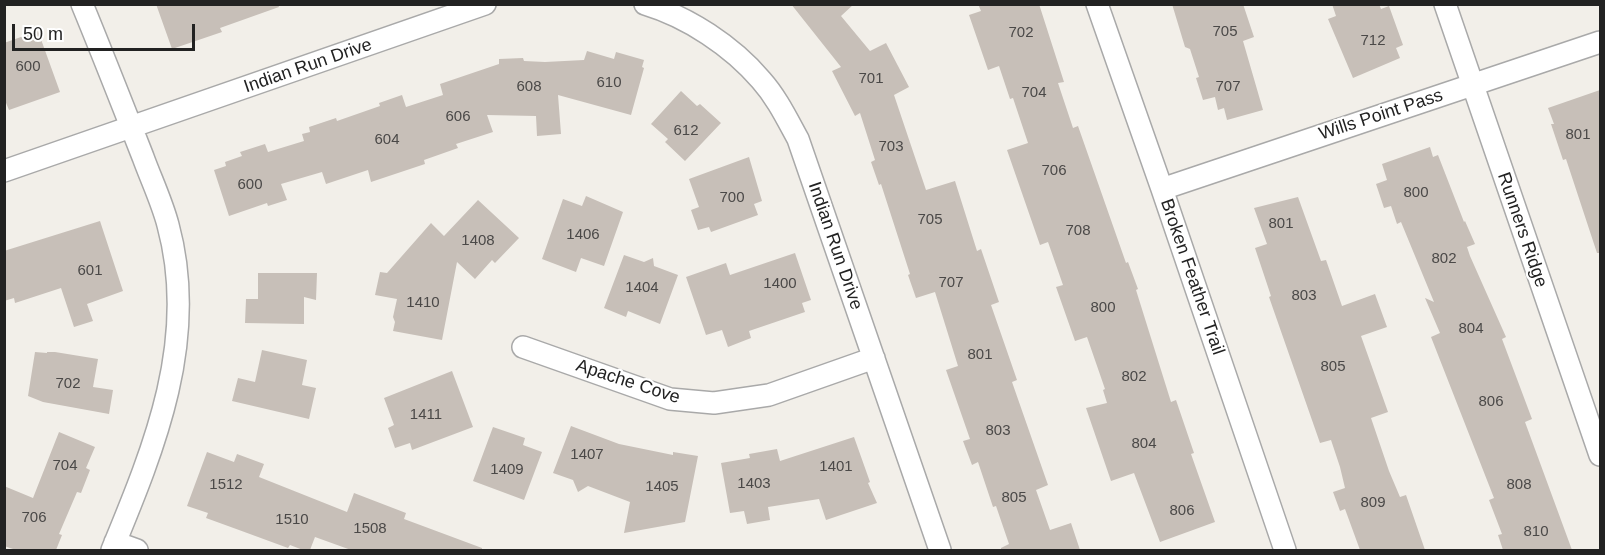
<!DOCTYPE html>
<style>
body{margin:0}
#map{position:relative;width:1605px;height:555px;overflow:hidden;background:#f2efe9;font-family:Arial,sans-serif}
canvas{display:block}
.frame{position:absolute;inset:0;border:6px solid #222;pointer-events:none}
.scale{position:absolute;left:12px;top:24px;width:183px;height:27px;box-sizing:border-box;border:3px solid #222;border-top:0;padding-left:8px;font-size:18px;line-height:21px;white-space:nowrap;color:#222;-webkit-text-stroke:4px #fff;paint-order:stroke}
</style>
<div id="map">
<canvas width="1605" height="555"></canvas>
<div class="frame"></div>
<div class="scale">50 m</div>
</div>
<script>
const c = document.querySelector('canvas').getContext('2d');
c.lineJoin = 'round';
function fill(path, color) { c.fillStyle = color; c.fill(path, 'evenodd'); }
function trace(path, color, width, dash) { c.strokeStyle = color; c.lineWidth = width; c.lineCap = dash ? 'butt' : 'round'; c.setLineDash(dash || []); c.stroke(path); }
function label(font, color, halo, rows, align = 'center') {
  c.font = font + ' Arial,sans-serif'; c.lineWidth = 4.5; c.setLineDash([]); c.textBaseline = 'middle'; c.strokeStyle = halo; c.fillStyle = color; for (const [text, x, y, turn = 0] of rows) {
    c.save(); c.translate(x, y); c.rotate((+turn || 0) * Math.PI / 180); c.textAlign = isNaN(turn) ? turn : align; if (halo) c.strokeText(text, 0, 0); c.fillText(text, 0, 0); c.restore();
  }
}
const building = new Path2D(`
 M156 4H278L279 7 220 28 222 32 172 49Z
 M791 4H854L841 16 870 51 886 43 909 87 894 95 926 190 955 181 977 251 981 249 999 302 991 305 1017 380 1012 382 1048 485 1036 490 1050 530 1071 523 1080 550H1001V548L1009 544 996 506 993 507 978 462 972 465 963 441 970 439 946 370 958 366 935 292 916 298 908 275 910 274 881 184 879 185 871 162 875 160 860 113 855 116 832 71 841 67Z
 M978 4H1039L1064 82 1058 83 1073 128 1078 126 1126 263 1128 262 1138 289 1136 290 1171 402 1176 400 1194 453 1191 454 1215 522 1160 542 1134 473 1111 481 1086 408 1107 403 1103 390 1105 389 1087 337 1075 341 1056 287 1063 285 1048 242 1040 245 1007 150 1028 143 1013 98 1010 99 999 66 988 70 969 15 981 11Z
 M1172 4H1243L1254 37 1243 41 1263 110 1227 120 1224 108 1218 110 1215 97 1203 100 1196 78 1199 77 1190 49 1185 47Z
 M1332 4H1379L1381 9 1389 6 1403 45 1396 48 1400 58 1353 78 1328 19 1336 16Z
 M38 31 60 92 9 110 4 98V43Z
 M587 51 614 59 616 52 644 60 642 67 644 68 631 115 558 95 561 134 537 136 536 116 487 115 493 132 456 144 458 148 424 160 425 164 371 182 368 170 326 184 322 172 281 184 287 200 268 206 267 203 229 216 214 170 226 166 225 162 242 156 240 152 265 144 268 152 304 141 302 134 310 132 309 127 336 118 337 121 380 106 379 103 402 95 406 107 443 95 440 84 499 64V59L523 58 524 61 545 62 584 60Z
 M1600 90V253H1597L1566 159 1563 160 1551 124H1554L1548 108Z
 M681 91 697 106 700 104 721 123 685 161 665 142 668 139 651 124Z
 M1430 147 1433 157 1438 155 1464 222 1465 221 1475 244 1467 247 1470 256 1506 337 1502 339 1532 419 1525 422 1572 550H1503L1498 535 1502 534 1489 500 1494 498 1431 337 1440 333 1425 298 1434 302 1401 222 1397 224 1391 206 1384 208 1376 184 1387 180 1382 164Z
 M749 157 762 201 754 204 758 215 711 232 709 227 698 230 691 210 699 207 689 179Z
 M586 196 623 212 604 266 581 258 576 272 542 259 563 199 582 206Z
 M1298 197 1321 261 1326 260 1342 306 1375 294 1387 327 1361 336 1388 412 1371 418 1389 471 1400 497 1406 495 1425 550H1360L1345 509 1340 511 1333 492 1345 488 1340 467 1331 440 1320 443 1269 297 1271 296 1255 248 1267 244 1254 208Z
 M478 200 519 238 495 263 492 260 475 279 457 262 442 340 393 331 395 322 393 317 397 299 375 295 380 272 387 273 431 223 444 236Z
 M100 221 123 291 87 304 93 321 74 327 61 288 15 303 14 298 4 301V251Z
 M795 253 811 300 802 303 805 312 749 331 751 338 728 347 722 330 706 335 686 277 726 263 730 275Z
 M624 255 644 262 653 258 654 266 678 275 660 324 628 311 626 317 604 308Z
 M258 273H317L316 300 304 297V324L245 323 246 299H258Z
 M262 350 307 360 302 385 316 388 309 419 232 401 238 378 255 382Z
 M35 352 47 353V352H55L98 359 93 387 113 390 109 414 43 402 28 396Z
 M452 371 473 427 412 450 410 443 395 448 388 428 394 425 384 398Z
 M571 426 619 444 673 455V452L698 456 685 522 624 533 630 502 588 486 578 492 573 480 553 473Z
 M493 427 525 438 523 445 542 452 524 500 473 481Z
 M59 432 95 447 86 468 90 470 81 493 77 492 59 534 62 535 56 550H16L4 546V486L33 498Z
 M854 437 870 482 868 483 877 503 826 520 819 499 768 507 770 520 747 524 744 511 730 513 721 463 750 458 749 454 777 449 780 461Z
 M207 452 234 462 237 454 264 464 259 477 347 512 354 493 406 513 404 519 482 548V550H351L315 537 310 550H303L290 545 288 548 239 530 206 518 208 513 187 506Z`);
const street = new Path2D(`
 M82 4C103 55 123 106 143 157 151 179 162 202 168 225 199 339 155 446 112 550
 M645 4C688 17 732 46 761 80 777 98 787 119 798 139L940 550
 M1097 4 1162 189 1285 550
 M1445 4 1600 455
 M4 171 485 4
 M1162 189 1600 42
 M523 347 670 399 714 403 769 395 874 358
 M115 542 137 550`);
const numberNames = [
 ["705",1225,32],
 ["702",1021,33],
 ["712",1373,41],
 ["600",28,67],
 ["701",871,79],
 ["610",609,83],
 ["608",529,87],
 ["707",1228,87],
 ["704",1034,93],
 ["606",458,117],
 ["612",686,131],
 ["801",1578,135],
 ["604",387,140],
 ["703",891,147],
 ["706",1054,171],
 ["600",250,185],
 ["800",1416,193],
 ["700",732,198],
 ["705",930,220],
 ["801",1281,224],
 ["708",1078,231],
 ["1406",583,235],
 ["1408",478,241],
 ["802",1444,259],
 ["601",90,271],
 ["707",951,283],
 ["1400",780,284],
 ["1404",642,288],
 ["803",1304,296],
 ["1410",423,303],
 ["800",1103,308],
 ["804",1471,329],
 ["801",980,355],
 ["805",1333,367],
 ["802",1134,377],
 ["702",68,384],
 ["806",1491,402],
 ["1411",426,415],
 ["803",998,431],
 ["804",1144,444],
 ["1407",587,455],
 ["704",65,466],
 ["1401",836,467],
 ["1409",507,470],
 ["1403",754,484],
 ["1512",226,485],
 ["808",1519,485],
 ["1405",662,487],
 ["805",1014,498],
 ["809",1373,503],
 ["806",1182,511],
 ["706",34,518],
 ["1510",292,520],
 ["1508",370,529],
 ["810",1536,532]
];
const streetNames = [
 ["Indian Run Drive",308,66,-19],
 ["Wills Point Pass",1381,115,-18],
 ["Runners Ridge",1522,230,71],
 ["Indian Run Drive",835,246,71],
 ["Broken Feather Trail",1192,277,71],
 ["Apache Cove",628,382,18]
];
fill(building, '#c7bfb8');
trace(street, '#a9a9a9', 24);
trace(street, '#fff', 21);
label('15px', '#4b4948', null, numberNames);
label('18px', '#222', '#fff', streetNames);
</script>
